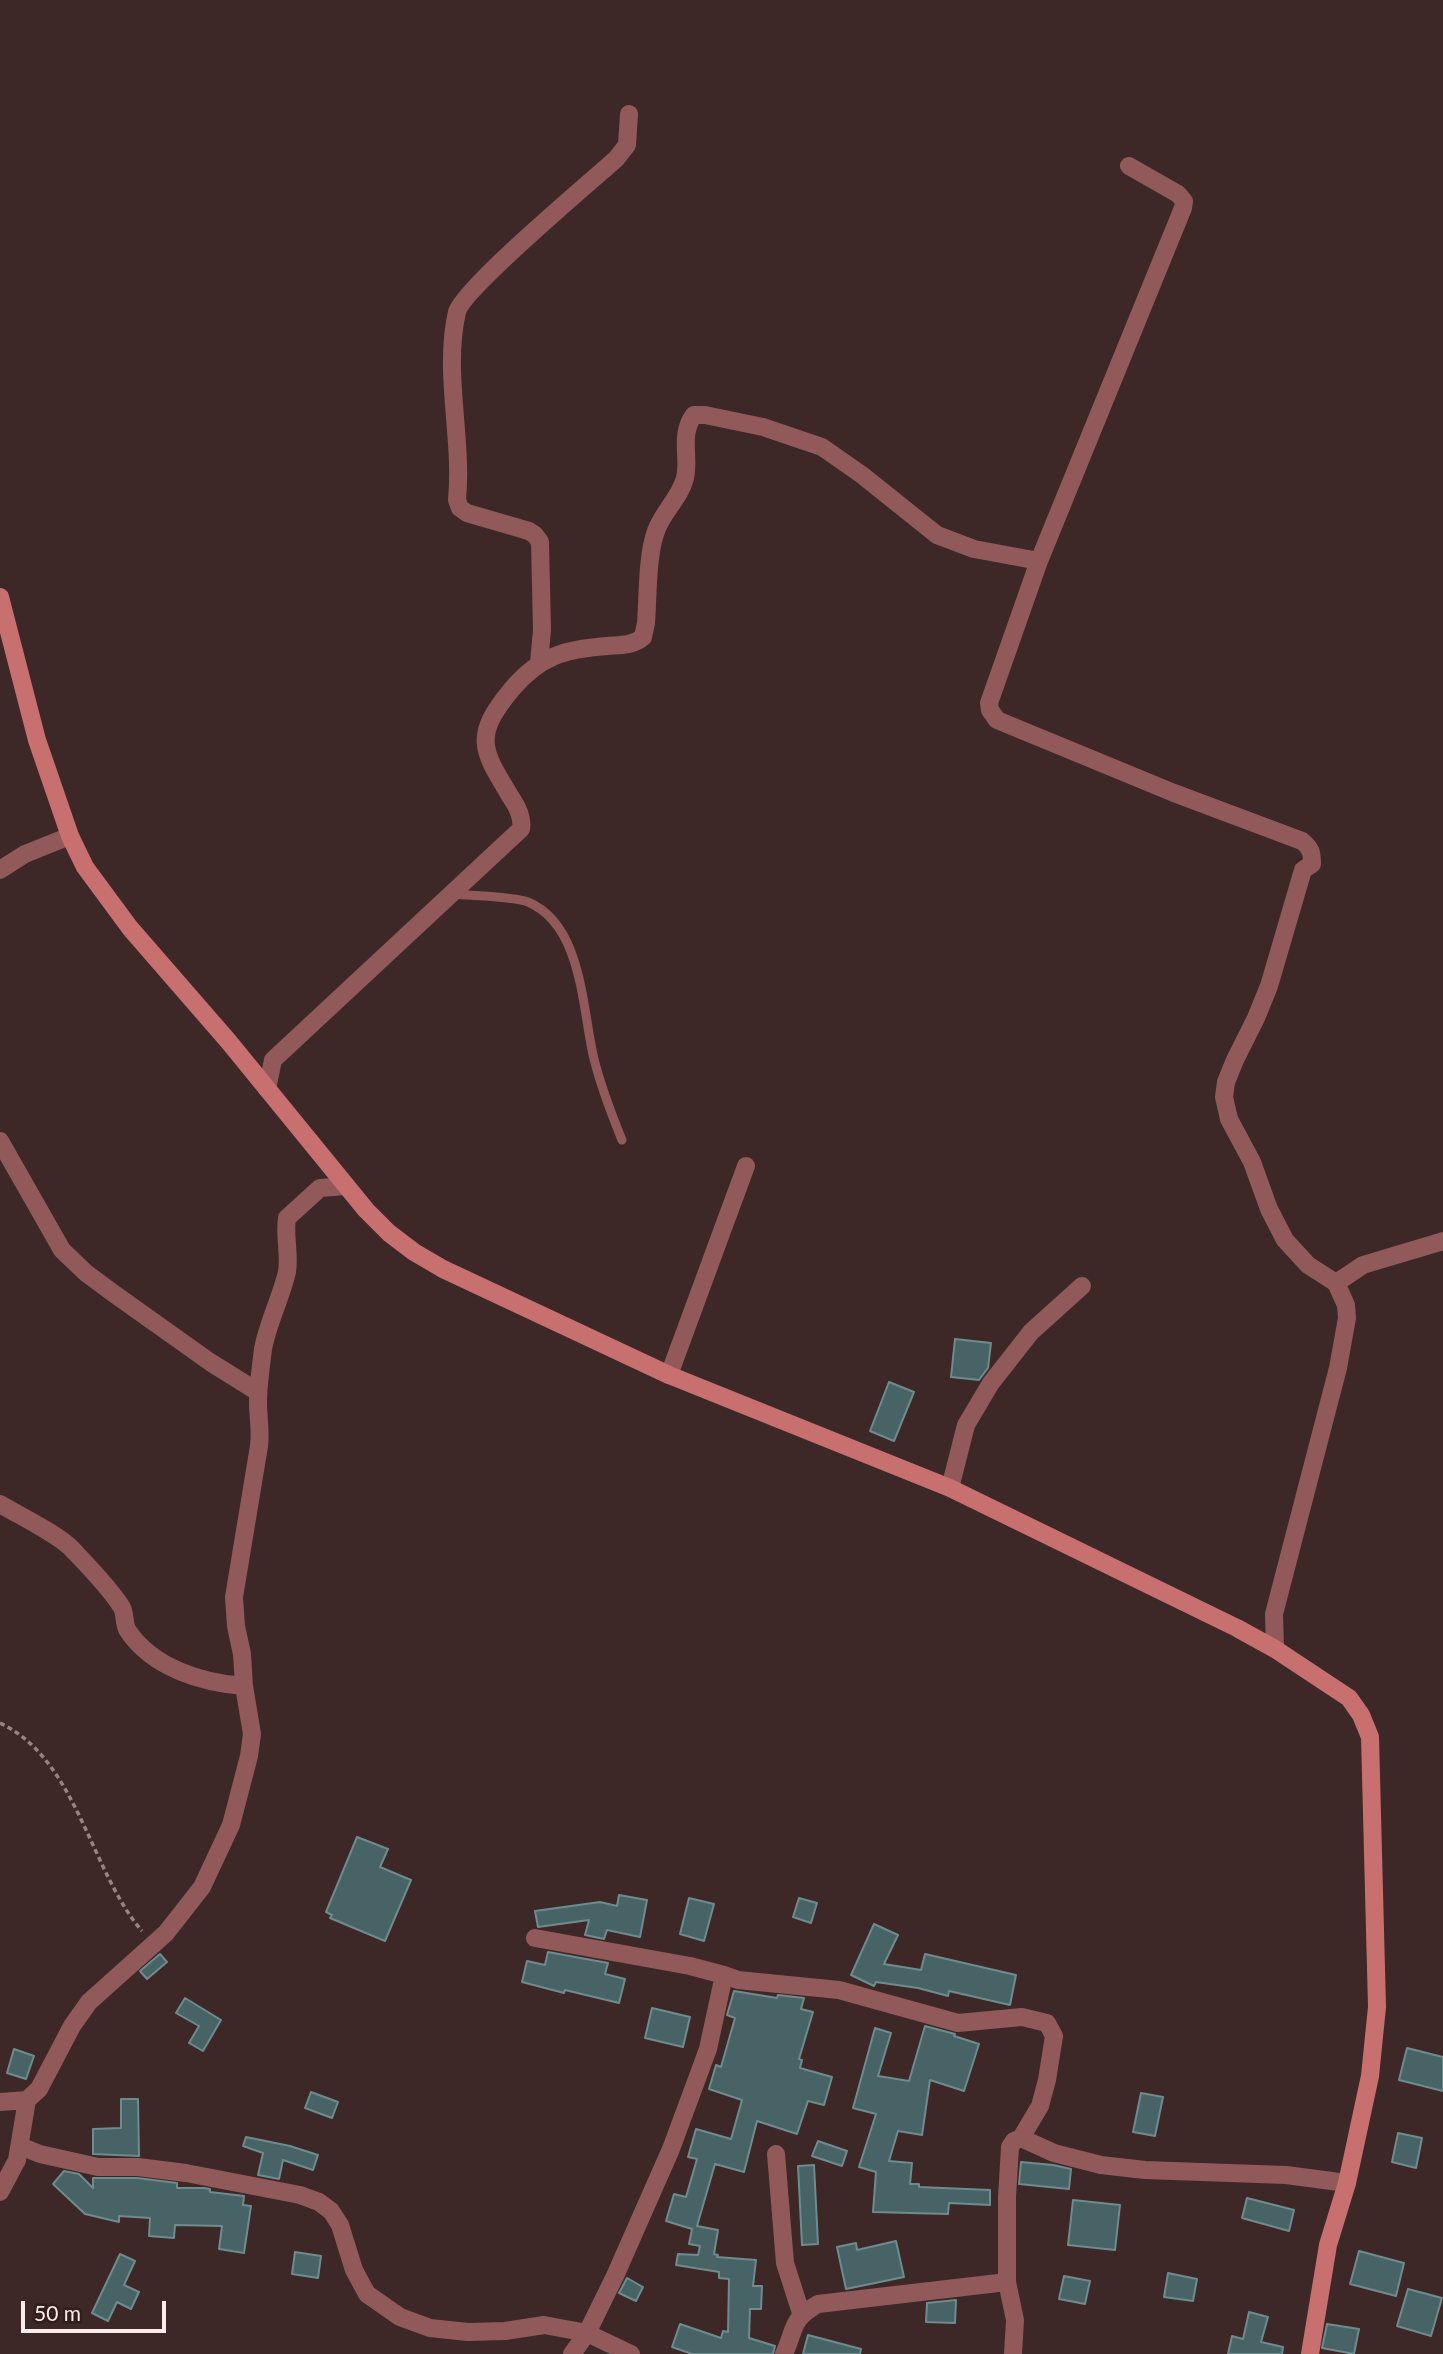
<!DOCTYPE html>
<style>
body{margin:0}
#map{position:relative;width:1443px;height:2354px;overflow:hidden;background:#3d2727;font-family:Lato,sans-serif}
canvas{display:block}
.scale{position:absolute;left:21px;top:2301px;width:145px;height:32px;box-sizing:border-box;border:4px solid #fbecec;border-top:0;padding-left:9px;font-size:21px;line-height:24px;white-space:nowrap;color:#fbecec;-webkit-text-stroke:5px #321d1d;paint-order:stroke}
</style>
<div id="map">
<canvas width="1443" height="2354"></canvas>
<div class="scale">50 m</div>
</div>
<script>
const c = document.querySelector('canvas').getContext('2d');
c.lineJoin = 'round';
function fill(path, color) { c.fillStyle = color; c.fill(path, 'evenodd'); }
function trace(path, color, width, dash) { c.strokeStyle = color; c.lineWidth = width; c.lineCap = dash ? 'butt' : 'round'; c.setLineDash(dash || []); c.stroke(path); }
const building = new Path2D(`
 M955 1339 991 1343 988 1368 979 1380 951 1377Z
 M889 1382 914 1392 894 1441 870 1431Z
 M357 1837 388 1849 380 1867 411 1880 385 1941 330 1918 332 1915 326 1912Z
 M619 1895 647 1900 640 1937 607 1930 604 1939 585 1935 589 1920 538 1927 535 1911 600 1902 617 1906Z
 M689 1898 714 1904 704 1941 680 1934Z
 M799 1898 817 1903 811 1923 793 1917Z
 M874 1924 898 1935 884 1964 921 1970 925 1954 1016 1975 1010 2005 949 1991 948 1996 918 1988 876 1982 874 1986 851 1975Z
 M548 1952 608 1963 605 1974 625 1979 619 2003 565 1990 564 1993 522 1982 527 1961 545 1965Z
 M160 1954 167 1962 147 1979 140 1971Z
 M734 1991 777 1998 778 1995 804 1998 801 2009 813 2012 799 2059 802 2060 800 2068 832 2077 824 2105 808 2101 797 2134 757 2121 744 2172 715 2164 697 2226 718 2230 714 2254 718 2255 717 2257 756 2260 753 2286H762L761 2309H750L749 2338 775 2346 773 2354H692L672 2347 680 2324 721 2338 723 2331 728 2332 729 2279 719 2278V2272L676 2265 678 2254 698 2255 700 2246 689 2244 692 2229 666 2221 674 2194 686 2197 697 2159 688 2157 696 2129 731 2139 742 2100 709 2089 716 2065 721 2067 735 2018 727 2015Z
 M185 1998 221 2020 203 2051 189 2043 199 2026 176 2013Z
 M652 2008 690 2017 683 2047 645 2038Z
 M925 2026 955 2034 954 2036 979 2044 964 2091 930 2080 922 2135 898 2131 889 2161 912 2163 910 2184H919V2187L990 2190V2205L949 2203 948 2214 873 2212 876 2172 859 2167 876 2114 853 2108 875 2028 891 2033 878 2076 909 2081Z
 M1407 2048 1443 2057V2091L1399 2080Z
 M14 2049 34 2056 26 2079 7 2073Z
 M311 2092 338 2102 332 2118 305 2108Z
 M1141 2093 1163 2097 1155 2136 1133 2132Z
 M121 2099H138L139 2156 93 2154V2129L121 2128Z
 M1398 2133 1422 2138 1416 2168 1392 2162Z
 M246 2137 290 2146 318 2155 313 2170 283 2160 279 2179 258 2175 263 2153 243 2146Z
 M818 2141 847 2151 842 2166 812 2156Z
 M1021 2162 1053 2165 1071 2169 1069 2189 1019 2184Z
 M814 2165 818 2244 802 2245 798 2166Z
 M64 2171 79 2174 93 2188V2178H137L177 2183V2188H204L210 2189V2192L244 2196 243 2205 251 2206 244 2253 219 2249 222 2226 175 2225 174 2238 149 2236 150 2218 119 2216V2222L85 2214 53 2184Z
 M1247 2198 1294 2210 1289 2231 1242 2218Z
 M1073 2200 1120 2205 1115 2250 1068 2245Z
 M896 2241 904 2277 846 2289 837 2247 856 2243 857 2250Z
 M1359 2251 1404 2263 1396 2296 1350 2284Z
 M295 2252 321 2256 318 2278 292 2274Z
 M120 2254 135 2261 124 2285 139 2292 131 2309 117 2302 108 2321 92 2313Z
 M1168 2273 1197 2279 1193 2301 1164 2297Z
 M1064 2276 1090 2281 1085 2304 1059 2299Z
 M627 2278 643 2287 636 2301 619 2293Z
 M1408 2289 1442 2298 1431 2336 1397 2326Z
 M956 2300 955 2323 926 2322 927 2303Z
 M1249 2312 1268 2317 1261 2342 1283 2347 1282 2354H1228L1232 2336 1243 2339Z
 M1327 2324 1359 2329 1354 2354 1322 2348Z
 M808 2335 861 2349 860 2354H803Z`);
const path = new Path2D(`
 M0 1723C77 1759 90 1871 142 1931`);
const lane = new Path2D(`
 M453 894C472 896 512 896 528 902 583 925 582 1010 594 1059 601 1087 611 1113 622 1140`);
const street = new Path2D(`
 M1039 561 1183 208 1184 201 1178 194 1129 166
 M539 663 542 630 540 542 535 535 529 531 467 513 460 508 457 500C463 437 443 373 457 312 463 289 590 182 616 159L627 145 629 114
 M0 870 25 854 70 836
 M267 1089 273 1060 521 829C523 818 518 808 512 799 482 750 472 737 512 689 540 656 565 649 607 646 619 645 633 646 643 637L646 623C648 596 647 555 656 531 663 511 680 498 685 478 690 457 679 435 694 415H705L763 427 822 447 862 475 937 535 974 549 1039 561 989 703 990 710 997 720 1174 793 1302 841C1311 848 1312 853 1312 864L1303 870 1269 986 1256 1018 1235 1060 1226 1082 1224 1097 1229 1119 1252 1162 1269 1209 1285 1240 1308 1265 1336 1283 1346 1305 1347 1318 1338 1368 1274 1614 1275 1649
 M0 1141 62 1250 86 1273 113 1293 210 1362 258 1392
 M1336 1283 1363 1265 1443 1241
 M669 1375 746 1166
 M950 1488 966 1425 991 1383 1031 1332 1082 1286
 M0 1504C20 1516 58 1534 72 1549 89 1567 108 1586 121 1606 126 1613 123 1623 128 1631 153 1668 202 1683 244 1686
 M535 1938 690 1966 724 1975
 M0 2102 27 2100 39 2089 72 2026 89 2002 166 1933 202 1887 231 1825 249 1756 252 1734 244 1686 242 1654 236 1626 234 1597 259 1446C261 1431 258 1417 258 1403 258 1385 261 1366 263 1349 268 1322 281 1298 287 1272 290 1253 284 1236 287 1218L320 1188 346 1186
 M20 2146 40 2154 98 2167H138L186 2173 300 2195 319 2202 331 2211 340 2225 354 2270 367 2294 400 2317 430 2328 468 2332 505 2331 544 2325 587 2333 631 2354
 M776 2154 785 2263 801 2313
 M0 2192 17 2160 27 2100
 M572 2354 587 2333 615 2276 671 2149 708 2049 724 1975 738 1980 839 1990 958 2023 1022 2017 1047 2023 1054 2036 1047 2080 1040 2106 1021 2138
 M784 2354C796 2328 790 2320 818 2304L1007 2282
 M1013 2354 1015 2320 1007 2282V2197L1010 2147 1014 2141 1021 2138 1054 2153 1101 2165 1145 2170 1286 2175 1347 2183`);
const secondary = new Path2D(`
 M0 597 37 740 70 836 85 867 130 928 229 1042 366 1210 389 1233 414 1252 443 1269 669 1375 950 1488 1237 1628 1275 1649 1349 1698 1361 1715 1370 1737 1377 2007 1370 2076 1347 2183 1328 2245 1310 2354`);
fill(building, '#486366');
trace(building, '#6e8b8e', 2);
trace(path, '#968383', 3.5, [5, 3.5]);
trace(lane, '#915959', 9);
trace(street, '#915959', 18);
trace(secondary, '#c86f70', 18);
</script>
